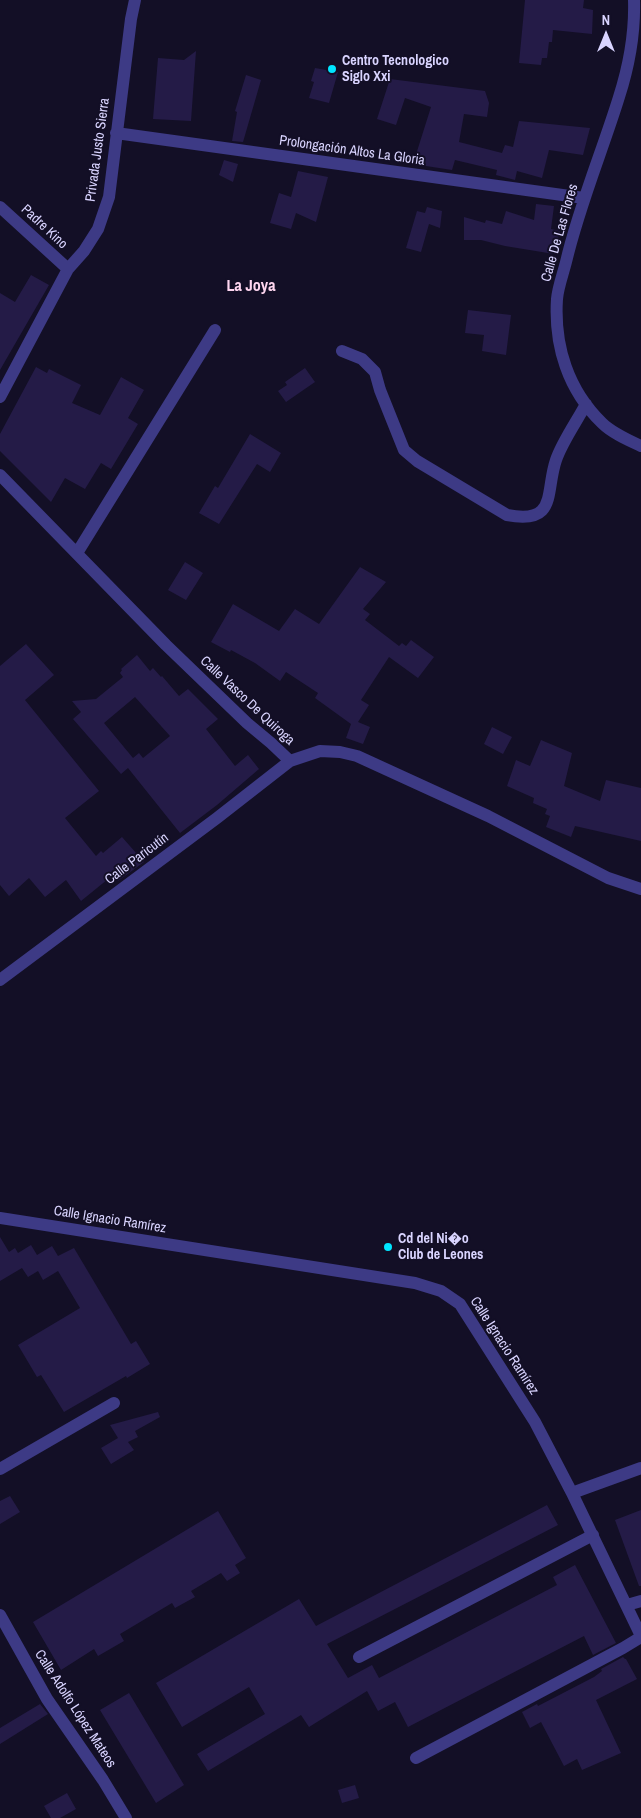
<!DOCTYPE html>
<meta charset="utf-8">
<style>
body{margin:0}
#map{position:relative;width:641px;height:1818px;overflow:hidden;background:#130f26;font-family:"Archivo Narrow",sans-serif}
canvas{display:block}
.north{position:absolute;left:581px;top:10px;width:50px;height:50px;-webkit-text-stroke:4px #130f26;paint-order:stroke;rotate:0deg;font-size:14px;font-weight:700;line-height:20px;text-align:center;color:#d9d4ff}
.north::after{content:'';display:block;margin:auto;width:18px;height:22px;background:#d9d4ff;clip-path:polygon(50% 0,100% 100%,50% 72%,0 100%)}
</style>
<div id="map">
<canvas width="641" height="1818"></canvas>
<div class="north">N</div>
</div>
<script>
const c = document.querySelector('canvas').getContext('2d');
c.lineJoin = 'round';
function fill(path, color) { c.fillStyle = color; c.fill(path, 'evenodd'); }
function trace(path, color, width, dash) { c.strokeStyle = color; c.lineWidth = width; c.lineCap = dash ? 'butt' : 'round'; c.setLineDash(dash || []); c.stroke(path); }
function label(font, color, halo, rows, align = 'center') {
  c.font = font + ' "Archivo Narrow",sans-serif'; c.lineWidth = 4; c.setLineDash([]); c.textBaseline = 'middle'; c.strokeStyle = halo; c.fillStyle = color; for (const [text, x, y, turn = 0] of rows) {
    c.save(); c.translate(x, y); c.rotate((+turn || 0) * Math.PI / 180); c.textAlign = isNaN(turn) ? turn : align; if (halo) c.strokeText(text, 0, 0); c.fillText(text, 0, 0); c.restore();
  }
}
const building = new Path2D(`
 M525 0H584L583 8 593 10 592 34 553 30 552 42H549L547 58H542L541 65 519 63Z
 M196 51 191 121 153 119 158 58 184 60Z
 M315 68 338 72 329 103 309 98 314 82 311 81Z
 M246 75 261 80 243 142 232 141 237 112 235 111Z
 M390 79 485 91 489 103 487 117 464 114 459 142 502 153 505 145 513 147 519 121 590 128 583 155 549 150 542 178 517 171 515 180 496 175 497 170 455 160 452 170 413 164 431 107 405 98 396 125 377 119Z
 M224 160 238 164 233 182 219 175Z
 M298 171 328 177 316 222 296 213 291 229 270 223 279 193 291 197Z
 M536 204 554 206 551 229 560 231 554 254 505 246 481 240H464V217L485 223 486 220 502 224 506 211 534 220Z
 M427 207 442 211 440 228 429 224 421 252 406 248 417 211 425 213Z
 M31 275 49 285 0 370V293L15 302Z
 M468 310 511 315 506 355 482 351 484 335 465 333Z
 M36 367 47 373 49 369 81 385 72 403 100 415 121 377 144 390 128 418 138 424 111 469 101 463 85 489 65 478 51 502 0 451V434Z
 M305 368 315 382 286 402 278 391 287 385 285 382Z
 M250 434 281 453 270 472 257 464 219 524 199 513 215 486 218 488Z
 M185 562 203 573 186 600 168 590Z
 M360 567 386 582 363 609 370 614 365 620 399 646 402 643 406 646 411 640 434 657 418 678 389 657 361 700 369 705 358 722 370 727 363 744 346 738 351 724 315 698 318 693 286 672 280 681 255 663 231 650 230 652 211 642 233 604 279 631 295 609 319 624Z
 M26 644 54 675 25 700 99 791 65 818 96 856 101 851 103 853 122 837 144 862 118 881 113 875 81 901 66 880 45 897 29 878 9 896 0 885V666Z
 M137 655 150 671 153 668 161 677 162 676 179 696 188 689 218 719 206 729 235 766 248 755 259 769 217 805 180 833 128 768 121 774 73 719 81 712 72 701 96 699 123 677 120 673 122 670 121 669ZM135 697 170 736 143 758 139 753 133 758 104 723Z
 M492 727 512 737 503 754 484 744Z
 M541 740 572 753 564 786 600 801 606 780 641 788V841L575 826 571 837 546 827 550 816 545 814 547 809 533 803 534 798 507 786 516 760 530 766Z
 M0 1237 9 1252 15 1248 18 1253 31 1245 37 1255 52 1246 58 1256 74 1248 131 1344 136 1341 150 1364 127 1378 126 1376 64 1412 41 1375 37 1377 18 1345 80 1308 58 1271 43 1280 38 1271 28 1277 22 1268 0 1281Z
 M158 1412 160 1417 135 1431 138 1437 128 1442 134 1450 111 1464 101 1448 118 1438 110 1425Z
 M10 1496 20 1512 0 1524V1501Z
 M547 1505 558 1525 327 1644 348 1678 372 1665 379 1678 557 1585 553 1577 575 1565 616 1643 593 1655 584 1636 408 1727 395 1702 378 1711 367 1691 309 1727 301 1715 208 1771 197 1754 265 1714 249 1687 182 1727 156 1683 299 1599 316 1626Z
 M641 1510V1586H639L615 1520Z
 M218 1511 246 1558 235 1565 240 1573 227 1581 221 1573 191 1591 195 1597 175 1608 172 1603 120 1634 124 1641 98 1656 94 1649 61 1670 33 1622Z
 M623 1657 625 1659H626L637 1679 596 1700 621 1753 582 1770 577 1759 564 1766 541 1722 530 1728 522 1712 537 1704 538 1706 594 1677 602 1671 601 1669Z
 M129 1693 184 1785 156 1803 100 1710Z
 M40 1704 48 1714 0 1744V1728Z
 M355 1785 359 1798 342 1803 338 1790Z
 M67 1793 76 1809 60 1818H51L44 1806Z`);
const street = new Path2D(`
 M634 0C635 33 629 66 619 97 602 152 579 206 566 262 563 274 558 287 557 299 554 346 568 390 602 423 612 433 628 440 641 446
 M116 133 584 198
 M0 207 68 269
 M342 351 362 359 375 372 380 390 404 450 417 461 507 515C558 525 545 492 556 460 562 442 577 421 586 404
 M0 397 68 269 84 251 98 229 109 197 131 19 135 0
 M0 475 166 645 247 723 271 743 290 761
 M77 553 215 330
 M0 980 217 818 290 761 320 751 340 752 357 756 488 816 608 878 641 889
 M0 1218 415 1283 441 1291 460 1304 535 1422 572 1493 641 1636
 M0 1469 114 1403
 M572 1493 641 1468
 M627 1605 641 1601
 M0 1615 47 1699 103 1780 126 1818
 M359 1657 593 1535
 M416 1758 623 1648 641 1637`);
const markers = [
 [332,69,5,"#00e5ff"],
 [388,1247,5,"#00e5ff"]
];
const poiNames = [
 ["Centro Tecnologico",342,61],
 ["Siglo Xxi",342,77],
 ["Cd del Ni�o",398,1239],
 ["Club de Leones",398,1255]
];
const streetNames = [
 ["Privada Justo Sierra",98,150,-82],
 ["Prolongación Altos La Gloria",352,151,8],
 ["Padre Kino",44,227,43],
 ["Calle De Las Flores",560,233,-74],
 ["Calle Vasco De Quiroga",247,701,43],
 ["Calle Paricutín",137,859,-37],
 ["Calle Ignacio Ramírez",110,1220,9],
 ["Calle Ignacio Ramírez",504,1346,57],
 ["Calle Adolfo López Mateos",75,1709,57]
];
const quarterNames = [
 ["La Joya",251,287]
];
fill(building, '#241b47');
trace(street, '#3d3a85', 12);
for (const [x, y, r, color] of markers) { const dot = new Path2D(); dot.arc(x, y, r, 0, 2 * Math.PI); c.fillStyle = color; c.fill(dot); trace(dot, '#130f26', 2); }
label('bold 14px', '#d9d4ff', '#130f26', poiNames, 'left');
label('14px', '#d9d4ff', '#130f26', streetNames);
label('bold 16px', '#ffd6f0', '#130f26', quarterNames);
</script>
